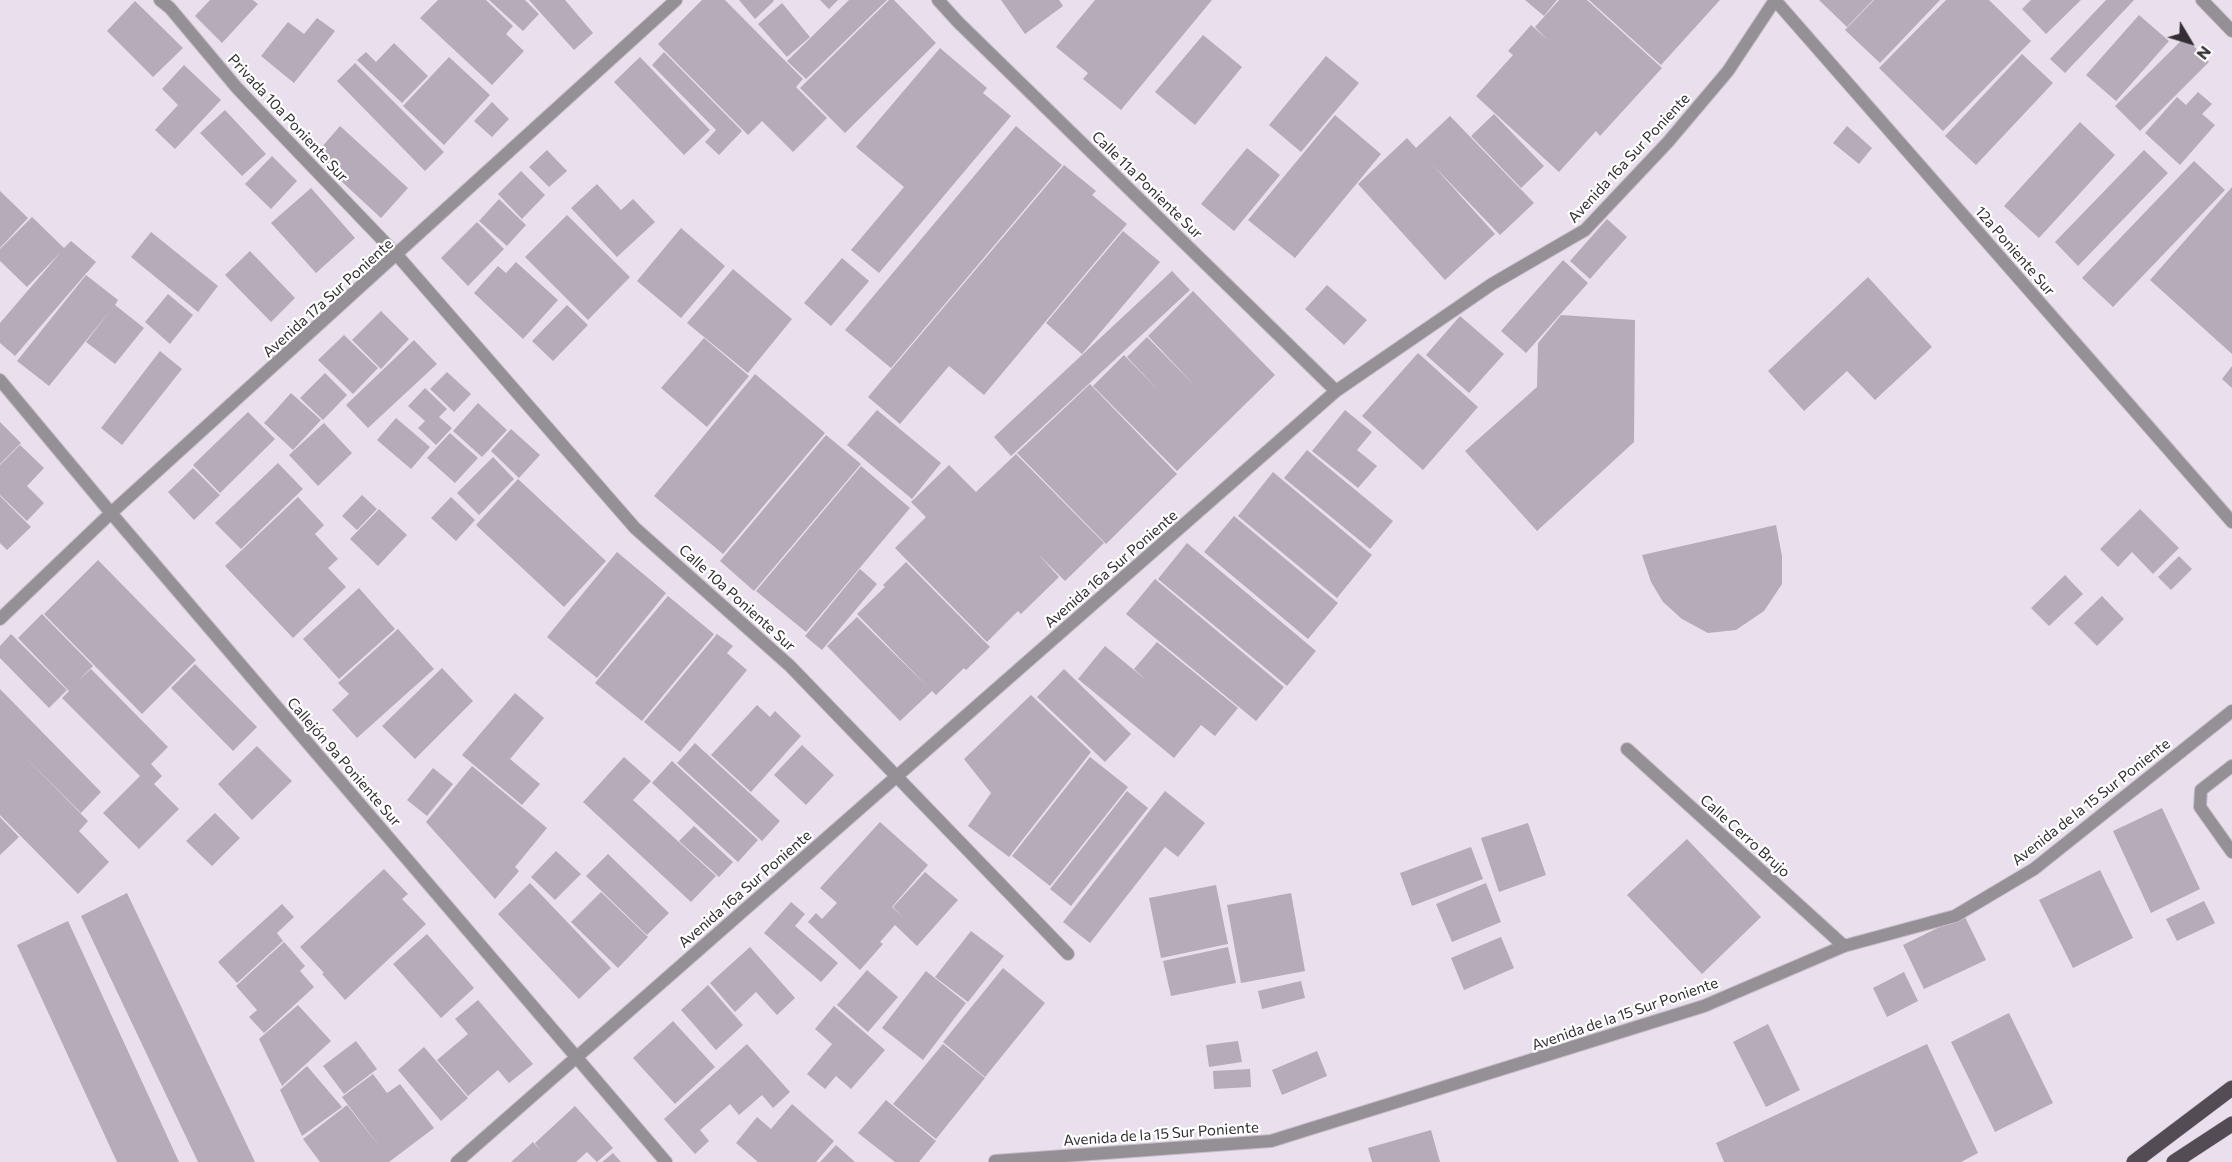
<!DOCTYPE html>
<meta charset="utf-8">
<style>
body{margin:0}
#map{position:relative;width:2232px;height:1162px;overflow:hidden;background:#eadfed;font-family:Commissioner,sans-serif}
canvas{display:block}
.north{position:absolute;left:2160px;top:12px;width:60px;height:60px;-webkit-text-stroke:4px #fff;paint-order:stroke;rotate:128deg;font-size:16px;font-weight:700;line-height:24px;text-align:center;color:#332f34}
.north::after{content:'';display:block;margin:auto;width:21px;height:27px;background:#332f34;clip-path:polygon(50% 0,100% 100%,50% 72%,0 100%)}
</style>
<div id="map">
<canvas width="2232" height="1162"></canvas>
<div class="north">N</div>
</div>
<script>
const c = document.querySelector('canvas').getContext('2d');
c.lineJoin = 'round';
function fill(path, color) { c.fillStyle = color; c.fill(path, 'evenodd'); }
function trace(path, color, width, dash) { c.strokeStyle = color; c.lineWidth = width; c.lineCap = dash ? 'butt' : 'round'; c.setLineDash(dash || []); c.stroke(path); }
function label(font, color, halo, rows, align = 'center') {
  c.font = font + ' Commissioner,sans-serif'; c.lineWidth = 4.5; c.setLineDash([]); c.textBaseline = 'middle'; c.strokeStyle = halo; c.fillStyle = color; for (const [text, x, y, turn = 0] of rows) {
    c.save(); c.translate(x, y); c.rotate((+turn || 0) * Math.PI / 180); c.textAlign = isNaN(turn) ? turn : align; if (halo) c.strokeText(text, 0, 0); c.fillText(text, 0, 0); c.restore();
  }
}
const building = new Path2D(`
 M210 0H253L258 4 222 43 195 16Z
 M438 0H486L513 26 506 34 524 51 492 85 420 18Z
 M489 0H525L539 14 523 31Z
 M529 0H565L593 33 574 50Z
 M702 0H725L803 79 796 87 827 118 793 152 762 121 748 135 658 44Z
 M739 0H773L774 1 755 19Z
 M820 0H838L829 9Z
 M849 0H887L806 79 787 61Z
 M889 0H894L936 43 845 133 800 88Z
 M1001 0H1059L1063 6 1025 34Z
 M1095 0H1212L1121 110 1083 79 1088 73 1056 47Z
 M1525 0H1557L1544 16Z
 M1559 0H1587L1662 68 1600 136 1596 131 1559 172 1476 96 1513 55 1508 51 1531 25 1548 40 1535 27Z
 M1589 0H1720L1661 65Z
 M1819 0H1873L1847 27Z
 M1874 0H1940L1880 63 1845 30Z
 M1946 0H1989L2031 41 1943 131 1879 68Z
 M2031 0H2081L2046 34 2022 9Z
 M2106 0H2134L2065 73 2050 59Z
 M135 1 183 48 153 77 107 31Z
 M782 3 810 37 787 57 758 24Z
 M2139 15 2169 41 2116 101 2086 75Z
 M317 18 335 31 294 83 261 56 288 22 304 34Z
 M1203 35 1242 67 1195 125 1155 92Z
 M2185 37 2209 62 2140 131 2115 106Z
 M394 43 428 76 402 103 357 60 366 52 376 62Z
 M940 48 987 88 983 93 1011 116 879 273 851 250 904 187 856 147Z
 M664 52 742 131 719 155 705 142 716 130 652 65Z
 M2022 54 2053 83 1976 165 1945 136Z
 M1326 56 1359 83 1301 152 1269 125Z
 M449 57 490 95 444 145 403 106Z
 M640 57 710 130 684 155 614 82Z
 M355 63 444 152 425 171 337 81Z
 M184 65 221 100 175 149 155 130 178 105 162 89Z
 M2198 92 2212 104 2202 114 2215 125 2180 165 2145 133 2177 97 2186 105Z
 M492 102 509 119 492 137 474 121Z
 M225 110 266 154 242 176 200 133Z
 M1494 114 1544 166 1521 188 1471 136Z
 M1335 115 1381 154 1295 258 1248 220Z
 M1450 116 1534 203 1500 235 1431 163 1495 234 1445 280 1358 184 1407 138 1416 148Z
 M2080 122 2115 155 2039 238 2004 206Z
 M340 126 408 188 381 218 314 156Z
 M1016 126 1062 165 891 368 845 330Z
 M1847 126 1872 148 1859 164 1833 143Z
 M1247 148 1280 175 1234 231 1201 204Z
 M547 150 567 171 549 187 529 167Z
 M2144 150 2168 173 2078 266 2055 242Z
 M272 156 297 181 271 209 245 184Z
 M2194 161 2225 190 2113 307 2082 278Z
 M1064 165 1096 191 1092 195 1127 224 984 395 949 366 900 424 868 397Z
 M521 171 545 195 522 219 498 194Z
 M597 184 621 210 633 199 655 222 617 257 571 208Z
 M2232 187V354L2150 280Z
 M311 188 355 238 316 273 271 223Z
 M0 191 28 218 0 248Z
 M499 199 526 225 507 246 479 221Z
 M567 215 630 277 588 320 525 257Z
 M32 217 64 248 71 241 96 262 15 356 0 343V323L61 252 27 287 0 261V249Z
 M1607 219 1627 237 1590 279 1570 261Z
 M477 222 504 249 468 286 441 258Z
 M681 228 725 266 681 318 637 281Z
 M1123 231 1160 262 1082 354 1046 323Z
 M151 232 218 286 198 312 131 257Z
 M250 251 295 298 271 322 225 275Z
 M842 258 869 281 831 326 804 303Z
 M1563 260 1588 283 1526 353 1501 331Z
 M516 262 558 300 523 339 474 293 498 266 506 273Z
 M733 269 792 319 748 373 687 323Z
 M1172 271 1190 290 1011 456 994 437Z
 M86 275 118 300 115 305 144 328 115 364 86 342 110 311 49 386 17 361Z
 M1868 277 1932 347 1875 400 1847 371 1804 411 1768 371Z
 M1327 285 1367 320 1344 345 1305 309Z
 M1193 291 1275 375 1177 471 1093 386 1124 355 1162 394 1127 357 1147 337 1198 389 1148 336Z
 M168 294 193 315 170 344 145 322Z
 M567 305 588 325 553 361 532 341Z
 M381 311 409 339 381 369 352 340Z
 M1561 315 1635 320 1634 442 1537 531 1465 451 1537 387 1538 343Z
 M1460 316 1504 354 1469 393 1426 355Z
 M344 335 378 368 353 394 318 360Z
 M704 338 749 376 707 427 661 388Z
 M414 340 437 364 368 428 346 405Z
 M160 351 182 369 122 445 101 428Z
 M1418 353 1478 407 1423 470 1362 416Z
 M2232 366V388L2222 379Z
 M447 372 471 394 454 412 430 389Z
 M325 373 347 395 323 420 300 398Z
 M755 374 825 433 723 554 654 496Z
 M1090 384 1177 474 1106 544 1017 453Z
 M425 388 447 409 439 417 452 428 436 445 418 428 425 421 408 406Z
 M291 393 321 420 293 450 264 423Z
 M478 403 507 430 482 457 453 431Z
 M877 410 941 463 912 499 847 445Z
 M1345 410 1372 432 1357 450 1377 466 1358 488 1312 451Z
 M248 412 275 439 220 493 193 465Z
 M396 418 430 447 411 469 377 440Z
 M0 422 21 443 0 464Z
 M324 423 352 453 318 486 289 455Z
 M511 429 540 455 519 478 491 451Z
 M450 433 478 458 455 483 427 458Z
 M826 435 861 464 754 591 720 561Z
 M20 445 44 468 27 486 44 503 27 521 0 495V465Z
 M1307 450 1393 521 1370 549 1284 478Z
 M1016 454 1104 543 1065 581 1038 554 1059 577 1021 614 1018 611 987 642 895 548 926 517 911 502 949 465 976 492Z
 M493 457 514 479 479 515 457 493Z
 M278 463 303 489 241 549 215 523Z
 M861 466 910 508 806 632 756 591Z
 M193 468 220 495 194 520 168 492Z
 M1273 472 1372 555 1337 598 1238 516Z
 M518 479 606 561 564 607 476 525Z
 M362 495 377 509 357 530 342 516Z
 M0 496 31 527 7 550 0 543Z
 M298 497 324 525 315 534 338 559 328 568 346 587 293 638 225 566Z
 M451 497 475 520 456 541 431 518Z
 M379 509 407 535 378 566 350 539Z
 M2140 509 2179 548 2153 574 2132 552 2118 567 2100 549Z
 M1234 516 1338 603 1308 639 1204 552Z
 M1776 525 1782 556V584L1764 611 1736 630 1708 633 1682 619 1663 602 1651 582 1642 555Z
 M1187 543 1316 651 1287 686 1158 579Z
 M617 552 666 593 597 678 547 637Z
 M2179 556 2192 569 2171 590 2158 577Z
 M98 560 196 660 142 714 44 614Z
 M906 562 990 647 966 670 964 668 936 695 932 691 900 721 827 646 857 617 927 686 857 614 885 587 883 585Z
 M860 569 877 584 822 650 805 636Z
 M2065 575 2083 594 2049 626 2031 608Z
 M1155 579 1284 687 1256 721 1126 614Z
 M359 588 395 629 339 679 303 639Z
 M668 596 714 634 642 721 595 683Z
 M2102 596 2124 619 2097 646 2074 623Z
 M42 614 93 666 76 683 91 669 168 747 151 764 162 776 154 784 179 809 139 849 103 813 140 776 62 698 69 691 18 638Z
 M398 629 434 669 357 738 332 710 349 694 338 683Z
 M11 634 67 690 49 708 0 658V646Z
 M717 634 733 646 727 653 747 670 680 752 644 722Z
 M1157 642 1238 708 1215 736 1201 725 1174 758 1078 679 1105 646 1146 680 1134 669Z
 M195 664 257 727 233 751 171 688Z
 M442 668 473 701 415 759 382 726Z
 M1064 669 1131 734 1105 762 1037 697Z
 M0 689 101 792 81 813 19 751 88 821 79 831 109 862 78 894 0 815Z
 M515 693 544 718 510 759 540 784 522 805 462 755Z
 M1031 695 1091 752 1009 857 968 826 991 793 964 759Z
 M757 705 770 717 775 711 801 736 751 792 711 755Z
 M695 743 780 821 762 841 677 763Z
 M802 745 834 775 806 805 774 775Z
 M257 746 292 781 252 820 218 784Z
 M624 757 651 781 633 800 716 876 691 902 583 802Z
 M1090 757 1128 787 1050 886 1012 856Z
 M672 761 758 840 738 862 652 783Z
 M472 766 547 828 515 867 519 871 495 899 426 822Z
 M433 768 453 784 427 816 407 800Z
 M1127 791 1148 808 1071 906 1050 889Z
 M1165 791 1205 823 1178 857 1165 847 1090 943 1063 922Z
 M2162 808 2200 889 2151 913 2113 831Z
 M215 813 240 838 212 866 186 841Z
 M0 817 19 837 0 855Z
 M880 822 928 865 892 907 903 917 893 907 925 872 958 900 917 946 895 925 880 942 883 944 860 970 808 922 816 913 822 919 837 903 820 888Z
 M1528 823 1546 875 1499 892 1481 838Z
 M694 826 733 862 719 877 679 841Z
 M1687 839 1761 917 1702 974 1627 895Z
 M1471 847 1483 879 1412 906 1400 873Z
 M556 851 581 874 555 900 531 877Z
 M608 854 669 913 647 935 586 876Z
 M384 869 408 894 402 899 426 924 345 1000 322 974 324 973 300 947Z
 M2100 870 2133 938 2073 968 2039 900Z
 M530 883 611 968 579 999 498 914Z
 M1486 883 1501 922 1452 942 1436 904Z
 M1216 885 1228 944 1161 958 1149 898Z
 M601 892 648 937 618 968 571 922Z
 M127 893 255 1162H198L81 916Z
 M1291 893 1305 971 1241 983 1227 905Z
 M2204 901 2215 923 2177 941 2166 919Z
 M791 902 805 914 795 926 838 963 821 982 764 933Z
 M282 904 294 917 277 933 283 941 237 983 218 962Z
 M1964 915 1986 960 1924 989 1903 945Z
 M68 921 179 1162H117L17 945Z
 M971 931 1004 956 968 1002 935 977Z
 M427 934 474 988 441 1018 393 964Z
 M1501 937 1514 968 1464 990 1451 958Z
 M284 942 305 966 300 971 314 987 264 1033 249 1017 257 1010 236 986Z
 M750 947 795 998 777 1015 756 992 735 1012 710 983Z
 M1228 947 1236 983 1171 996 1163 961Z
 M1003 968 1045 1003 985 1077 943 1042Z
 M867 970 898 997 868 1032 837 1005Z
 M926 971 966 1003 923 1060 882 1028Z
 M1904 972 1918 1001 1887 1017 1873 988Z
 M1301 981 1305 998 1262 1009 1258 991Z
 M708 985 743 1025 716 1050 681 1010Z
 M478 1000 533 1064 509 1083 498 1070 468 1096 437 1060 468 1034 455 1019Z
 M298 1005 331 1041 282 1086 259 1039Z
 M834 1006 885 1050 851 1089 836 1076 825 1089 807 1074 832 1044 815 1029Z
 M2009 1013 2053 1103 1995 1132 1951 1042Z
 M673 1021 715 1067 675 1104 633 1058Z
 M1768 1024 1800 1090 1766 1107 1733 1042Z
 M356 1041 377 1069 344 1094 323 1066Z
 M1238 1041 1242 1062 1209 1067 1206 1045Z
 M747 1044 790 1092 773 1108 762 1095 739 1115 730 1104 700 1130 709 1141 695 1154 664 1119Z
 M943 1044 985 1078 936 1139 893 1104Z
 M1927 1044 1978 1153 1961 1162H1724L1716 1143Z
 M424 1047 468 1098 441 1121 398 1070Z
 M1317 1051 1327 1076 1282 1095 1272 1070Z
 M307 1066 342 1107 302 1136 280 1090Z
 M1250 1069 1251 1087 1214 1089 1213 1071Z
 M373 1074 387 1093 400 1084 434 1128 389 1162H320L303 1139 347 1105 383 1151 342 1097Z
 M886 1100 936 1141 919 1162H895L858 1133Z
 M792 1104 834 1141 816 1162H758L736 1143 757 1117 771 1129Z
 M575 1106 613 1148 597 1162 587 1152 576 1162H511L533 1142 540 1150 535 1143Z
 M1431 1130 1440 1162H1372L1368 1148Z
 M836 1145 855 1162H820Z
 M613 1153 621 1162H602Z`);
const service = new Path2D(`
 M2202 0 2232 31
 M1627 749 1844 946
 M2232 766 2201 790 2200 807 2232 852`);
const minor = new Path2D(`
 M160 0 170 8 237 88 397 255 635 528 790 666 1068 954
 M938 0 958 22 1336 391
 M1775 0 2232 522
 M0 380 111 513 666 1162
 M0 619 111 513 676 0
 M995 1161 1271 1141 1704 1006 1844 946 1955 916 2034 869 2232 711
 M457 1162 1336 391 1492 284 1585 230 1668 142 1728 71 1775 0`);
const primary = new Path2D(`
 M2134 1162 2232 1088
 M2174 1162 2232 1124`);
const streetNames = [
 ["Privada 10a Poniente Sur",288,118,47],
 ["Avenida 16a Sur Poniente",1629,158,-47],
 ["Calle 11a Poniente Sur",1147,185,44],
 ["12a Poniente Sur",2015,251,49],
 ["Avenida 17a Sur Poniente",328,298,-42],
 ["Avenida 16a Sur Poniente",1111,569,-41],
 ["Calle 10a Poniente Sur",737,598,42],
 ["Callejón 9a Poniente Sur",344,762,49],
 ["Avenida de la 15 Sur Poniente",2091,802,-38],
 ["Calle Cerro Brujo",1745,836,42],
 ["Avenida 16a Sur Poniente",745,889,-41],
 ["Avenida de la 15 Sur Poniente",1625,1014,-19],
 ["Avenida de la 15 Sur Poniente",1161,1134,-4]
];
fill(building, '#b6abb8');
trace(service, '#c5bcc8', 14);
trace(minor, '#c5bcc8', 14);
trace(primary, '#c5bcc8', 16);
trace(service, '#949095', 12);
trace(minor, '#949095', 12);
trace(primary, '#534c55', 15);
label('15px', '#332f34', '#fff', streetNames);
</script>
